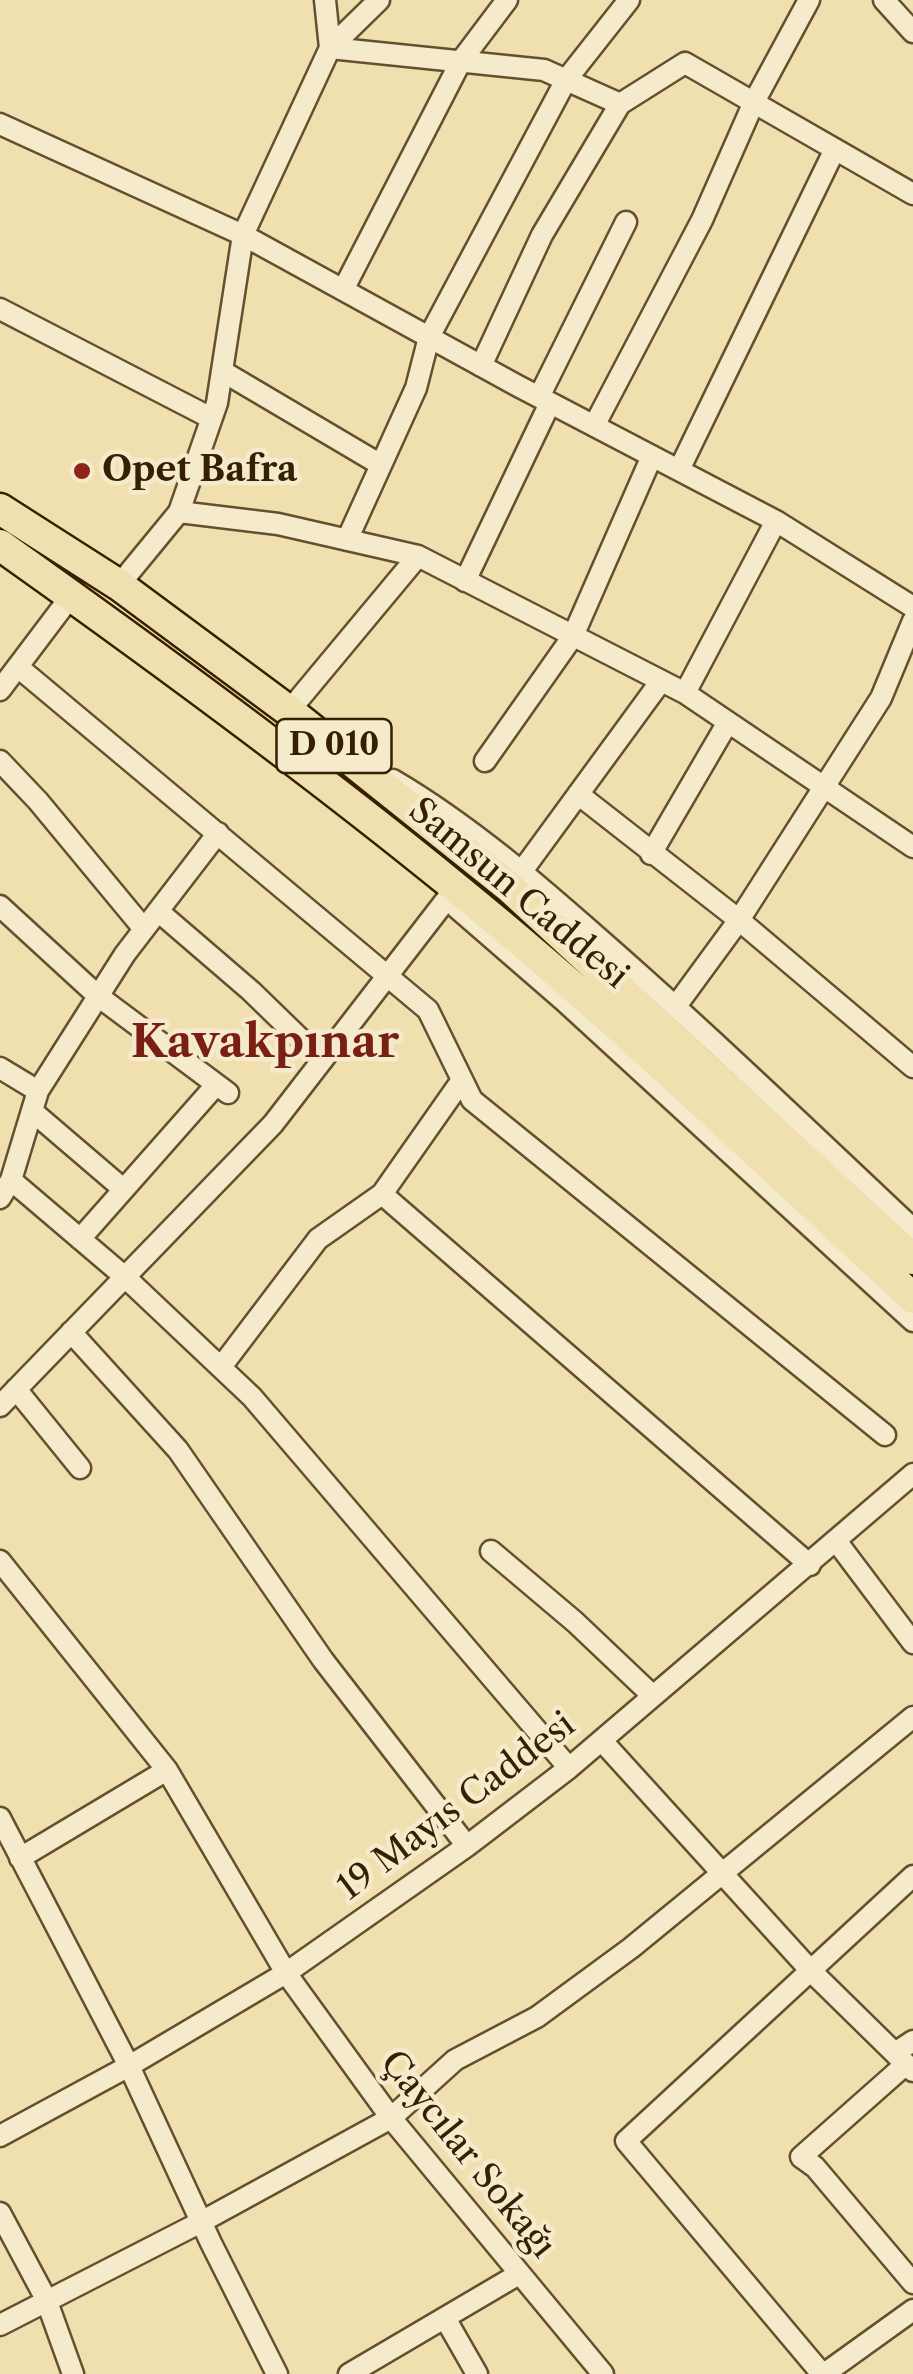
<!DOCTYPE html>
<meta charset="utf-8">
<style>
body{margin:0}
canvas{display:block;background:#f0dfaf}
</style>
<canvas width="913" height="2374"></canvas>
<script>
const c = document.querySelector('canvas').getContext('2d');
c.lineJoin = 'round';
function trace(path, color, width, dash) { c.strokeStyle = color; c.lineWidth = width; c.lineCap = dash ? 'butt' : 'round'; c.setLineDash(dash || []); c.stroke(path); }
function label(font, color, halo, rows, align = 'center') {
  c.font = font + ' "Libre Caslon Text",serif'; c.lineWidth = 9; c.setLineDash([]); c.textBaseline = 'middle'; c.strokeStyle = halo; c.fillStyle = color; for (const [text, x, y, turn = 0] of rows) {
    c.save(); c.translate(x, y); c.rotate((+turn || 0) * Math.PI / 180); c.textAlign = isNaN(turn) ? turn : align; if (halo) c.strokeText(text, 0, 0); c.fillText(text, 0, 0); c.restore();
  }
}
const minor = new Path2D(`
 M884 0 913 32
 M330 48 544 70 620 104
 M330 48 379 0
 M0 124 243 235 518 386 776 521 913 607
 M343 290 461 61 507 0
 M0 309 211 418
 M481 366 542 235 620 104 685 63 913 194
 M222 371 381 465
 M539 397 626 222
 M594 426 702 220 754 102 809 0
 M679 470 835 149
 M179 512 278 524 418 556 685 693 913 847
 M347 540 416 388 429 337 566 80 629 0
 M465 581 550 403
 M119 585 179 512 217 403 243 235 330 48 325 0
 M18 667 428 1010 472 1100 885 1435
 M0 690 71 596
 M685 693 776 521
 M289 711 418 556
 M0 761 38 801 144 929
 M485 761 573 636 652 456
 M393 780C471 826 537 884 604 943 710 1036 811 1133 913 1229
 M578 794 739 920 913 1067
 M651 854 728 722
 M522 871 661 681
 M0 906 98 996 228 1093
 M457 908 563 1000 913 1321
 M158 911 251 991 322 1060
 M676 1006 739 920 881 698 913 621
 M0 1068 38 1091
 M32 1111 122 1188
 M11 1180 125 1277 252 1397 569 1768
 M382 1194 810 1565
 M0 1198 11 1180 38 1091 125 954 218 833
 M80 1239 216 1085
 M71 1332 178 1450 323 1660 467 1846
 M221 1367 318 1239 382 1194 462 1080
 M16 1389 80 1468
 M0 1406 273 1124 456 887
 M837 1542 913 1643
 M491 1551 575 1622 653 1696
 M0 1561 167 1770 286 1973 391 2118 603 2374
 M602 1741 811 1971 913 2071
 M0 1818 129 2066 211 2243 277 2374
 M20 1858 167 1770
 M895 2053 913 2041
 M906 2064 801 2157 815 2167 913 2283
 M0 2136 129 2066 286 1973 467 1846 569 1768 913 1474
 M0 2213 46 2299 73 2374
 M445 2318 477 2374
 M0 2325 201 2222 391 2118 455 2060 537 2017 631 1948 913 1717
 M349 2374 519 2274
 M822 2374 626 2141 913 1876
 M824 2374 913 2310`);
const highway = new Path2D(`
 M0 509 119 585 289 711 509 887 913 1259
 M0 545C155 655 308 767 455 887 614 1016 762 1159 913 1298`);
const markers = [
 [82,471,10,"#8f2418"]
];
const shields = [
 [334,746,115]
];
const shieldNames = [
 ["D 010",334,746]
];
const poiNames = [
 ["Opet Bafra",102,471]
];
const streetNames = [
 ["Samsun Caddesi",518,894,40],
 ["19 Mayıs Caddesi",457,1807,-37],
 ["Çaycılar Sokağı",467,2155,51]
];
const districtNames = [
 ["Kavakpınar",265,1044]
];
trace(minor, '#64502d', 25);
trace(highway, '#362002', 35);
trace(minor, '#f5eacb', 20);
trace(highway, '#f0dfaf', 30);
for (const [x, y, r, color] of markers) { const dot = new Path2D(); dot.arc(x, y, r, 0, 2 * Math.PI); c.fillStyle = color; c.fill(dot); trace(dot, '#f5eacb', 4); }
for (const [x, y, w] of shields) { const box = new Path2D(); box.roundRect(x - w / 2, y - 27, w, 54, 8); c.fillStyle = '#f5eacb'; c.fill(box); trace(box, '#362002', 2.5); }
label('bold 32px', '#362002', null, shieldNames);
label('bold 35px', '#362002', '#f5eacb', poiNames, 'left');
label('35px', '#362002', '#f5eacb', streetNames);
label('bold 45px', '#7a1f14', '#f5eacb', districtNames);
</script>
